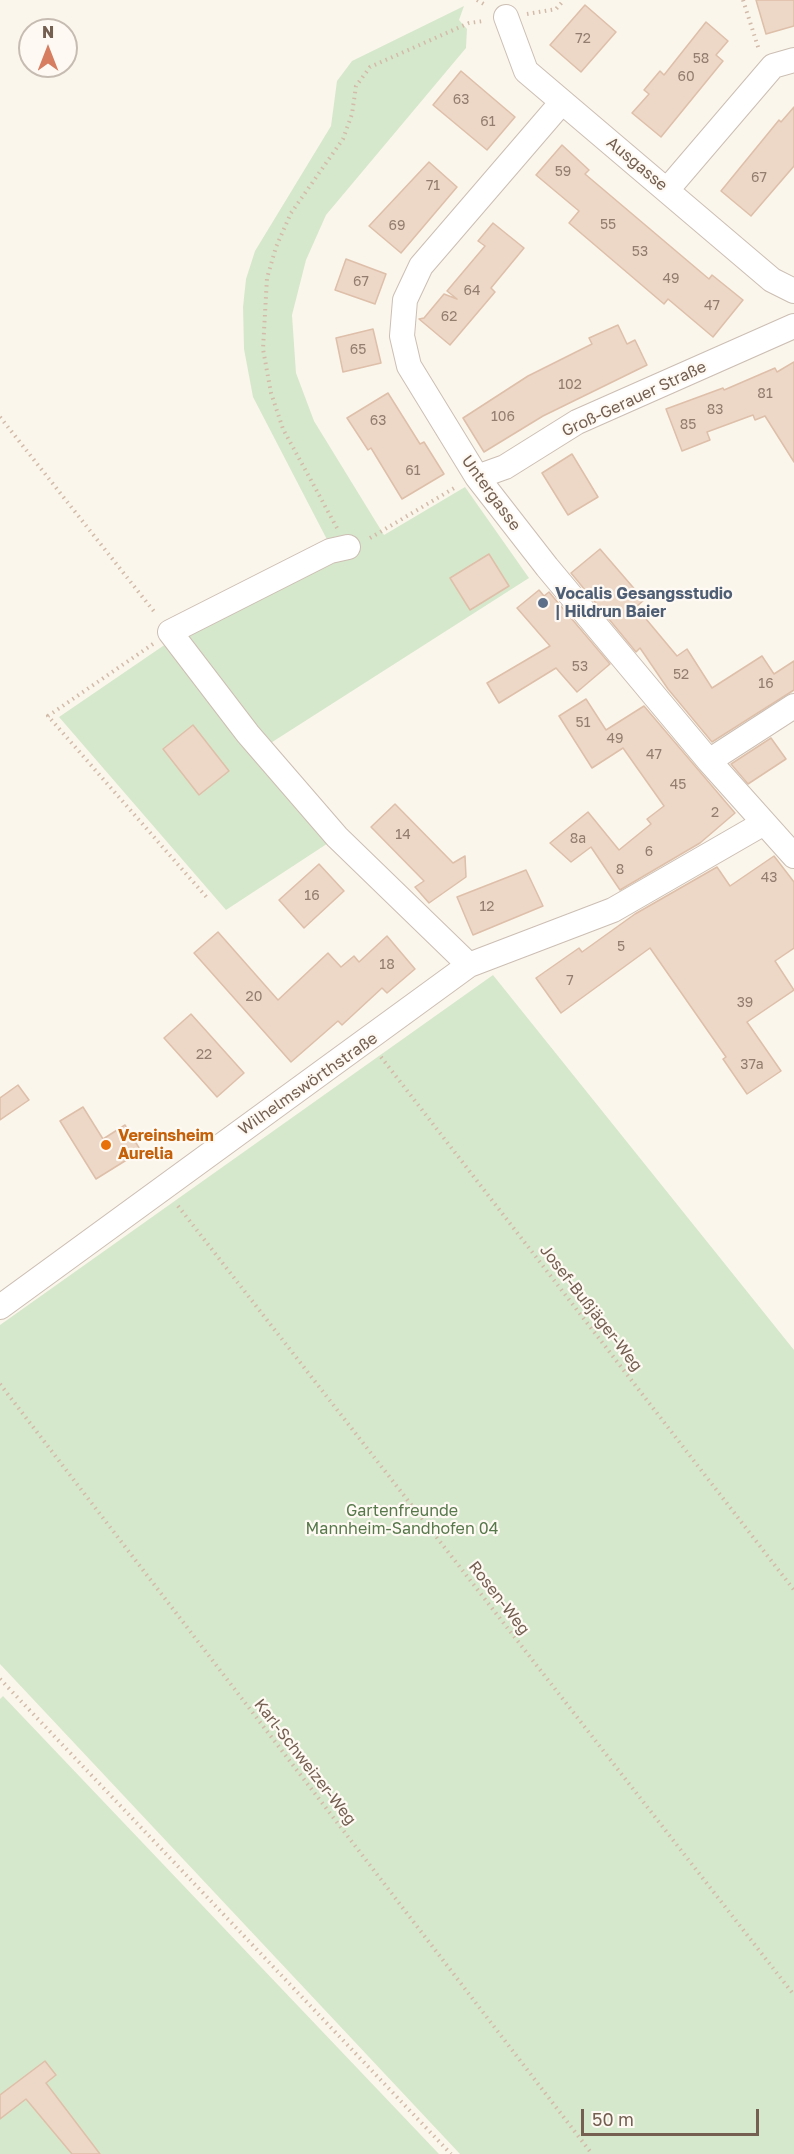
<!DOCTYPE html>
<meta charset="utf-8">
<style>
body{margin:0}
#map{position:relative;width:794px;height:2154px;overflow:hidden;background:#fbf6ec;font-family:"Golos Text",sans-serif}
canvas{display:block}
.north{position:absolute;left:18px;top:18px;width:60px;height:60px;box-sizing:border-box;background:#fefaf3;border:2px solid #c7bcb2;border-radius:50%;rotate:0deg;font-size:16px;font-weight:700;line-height:24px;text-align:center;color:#745f51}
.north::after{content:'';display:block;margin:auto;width:21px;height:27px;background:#d77d60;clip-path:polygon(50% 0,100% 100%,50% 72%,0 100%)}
.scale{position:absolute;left:581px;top:2109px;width:178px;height:27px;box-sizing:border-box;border:3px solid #745f51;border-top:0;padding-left:8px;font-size:18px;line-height:21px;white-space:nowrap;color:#745f51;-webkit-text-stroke:4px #fefaf3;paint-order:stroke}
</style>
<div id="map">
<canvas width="794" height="2154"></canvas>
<div class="north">N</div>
<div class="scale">50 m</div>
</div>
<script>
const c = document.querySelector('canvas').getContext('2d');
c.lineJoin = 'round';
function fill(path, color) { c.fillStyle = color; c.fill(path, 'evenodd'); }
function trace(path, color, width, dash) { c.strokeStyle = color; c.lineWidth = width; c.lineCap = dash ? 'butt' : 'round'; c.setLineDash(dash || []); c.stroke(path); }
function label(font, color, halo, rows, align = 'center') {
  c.font = font + ' "Golos Text",sans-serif'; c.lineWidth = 4.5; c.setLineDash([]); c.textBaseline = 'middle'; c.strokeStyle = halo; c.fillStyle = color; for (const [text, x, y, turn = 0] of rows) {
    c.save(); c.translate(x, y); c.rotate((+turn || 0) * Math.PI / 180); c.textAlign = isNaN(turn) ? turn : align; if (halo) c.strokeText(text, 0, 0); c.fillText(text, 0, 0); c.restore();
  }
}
const green = new Path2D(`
 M464 6 459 20 467 29 466 48 326 215 306 260 292 315 296 373 314 421 384 535 465 487 529 578 266 746 342 834 226 910 59 717 182 633 335 555 253 397 244 349 243 307 246 279 255 251 331 126 337 81 352 61Z
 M493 975 794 1350V2154H460L0 1664V1325Z
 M3 1696 439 2154H0V1699Z`);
const building = new Path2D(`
 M756 0H794V26L766 34Z
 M585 5 616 32 581 72 550 45Z
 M706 22 728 41 716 55 723 61 661 137 632 113 649 94 644 90 660 71 664 75Z
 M461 71 515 117 487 150 433 105Z
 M794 107V166L751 216 721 191 779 120 781 122Z
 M562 145 589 170 585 174 709 279 712 275 743 300 713 337 668 299 664 304 569 223 579 211 536 175Z
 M429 162 457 187 401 253 369 226Z
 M493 223 524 248 491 288 495 292 450 345 419 319 424 318 444 294 457 299 447 291 485 246 478 241Z
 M346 259 386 274 375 304 335 290Z
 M618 325 627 344 635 340 647 365 543 416 484 452 463 418 528 376 592 344 589 338Z
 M373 329 381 363 343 372 336 338Z
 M794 362V462L765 416 755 420 753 415 707 432 710 440 682 451 666 409 723 388 724 390 775 368 777 372Z
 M388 393 420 444 424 442 444 474 402 499 371 448 368 450 347 418Z
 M572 454 598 497 568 515 542 473Z
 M600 549 644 600 636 607 677 656 687 649 712 688 762 656 774 674 794 661V690L712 742 668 689 640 648 636 652 571 573Z
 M489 554 509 586 470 610 450 578Z
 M539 590 544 596 549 592 610 664 577 692 556 668 499 703 487 683 550 646 517 608Z
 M586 699 606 730 644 706 735 813 700 843 620 890 591 847 571 862 550 843 588 812 619 850 651 824 647 819 664 806 623 748 592 768 559 716Z
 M193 725 229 771 199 795 163 749Z
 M771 738 786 759 748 784 731 764Z
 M395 804 453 863 465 856 466 877 429 903 415 887 424 881 371 827Z
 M774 856 794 882V948L775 961 794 990 747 1022 781 1071 747 1094 723 1059 726 1057 650 948 561 1013 536 978 579 948 582 952 635 914 717 867 730 886Z
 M319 864 344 891 304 928 279 900Z
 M526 870 543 906 473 935 457 897Z
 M218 932 278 1000 328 953 341 967 354 956 359 962 387 936 415 969 387 993 382 988 342 1025 338 1021 291 1062 194 953Z
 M191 1014 244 1073 217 1097 164 1038Z
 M18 1085 29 1100 0 1120V1098Z
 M83 1107 103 1139 125 1125 141 1151 96 1179 60 1121Z
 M45 2061 56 2075 46 2083 100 2154H72L26 2099 0 2119V2095Z`);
const path = new Path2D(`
 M477 0 487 6
 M743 0 759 50
 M527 14 556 9 564 0
 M0 417 156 614
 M337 528 283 429 271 393 263 349 267 278 276 247 291 213 343 139 352 114 356 86 370 67 469 23 484 21
 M370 538 456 487
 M153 644 48 716 209 900
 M381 1057 794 1590
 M178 1206 794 1995
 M0 1384 592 2154
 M0 1679 451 2154`);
const minor = new Path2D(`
 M506 17 526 71 772 280 794 291
 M562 102 421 266 405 300 402 336 409 366 477 477 547 567 709 761 794 856
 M667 190 773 66 794 60
 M477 477 505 467 577 422 794 326
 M348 547 330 551 170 632 248 734 337 837 469 965
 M709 761 794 706
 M0 1307 469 965 613 910 764 823`);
const markers = [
 [543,603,6,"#5c6f8a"],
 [106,1145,6,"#e8710a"]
];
const numberNames = [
 ["72",583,39],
 ["58",701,59],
 ["60",686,77],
 ["63",461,100],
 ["61",488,122],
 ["59",563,172],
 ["67",759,178],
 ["71",433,186],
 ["55",608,225],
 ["69",397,226],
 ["53",640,252],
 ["49",671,279],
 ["67",361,282],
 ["64",472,291],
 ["47",712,306],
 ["62",449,317],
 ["65",358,350],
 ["102",570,385],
 ["81",765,394],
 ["83",715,410],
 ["106",503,417],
 ["63",378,421],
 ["85",688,425],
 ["61",413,471],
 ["53",580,667],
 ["52",681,675],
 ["16",766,684],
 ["51",583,723],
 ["49",615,739],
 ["47",654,755],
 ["45",678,785],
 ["2",715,813],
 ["14",403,835],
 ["8a",578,839],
 ["6",649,852],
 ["8",620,870],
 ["43",769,878],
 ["16",312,896],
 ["12",487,907],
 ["5",621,947],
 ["18",387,965],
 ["7",570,981],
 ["20",254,997],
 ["39",745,1003],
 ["22",204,1055],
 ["37a",752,1065]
];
const streetNames = [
 ["Ausgasse",637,164,40],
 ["Groß-Gerauer Straße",634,399,-25],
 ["Untergasse",491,493,54],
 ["Wilhelmswörthstraße",308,1084,-35],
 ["Josef-Bußjäger-Weg",591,1308,52],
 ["Rosen-Weg",499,1598,52],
 ["Karl-Schweizer-Weg",305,1762,52]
];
const serviceNames = [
 ["Vocalis Gesangsstudio",555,594],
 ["| Hildrun Baier",555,612]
];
const foodNames = [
 ["Vereinsheim",118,1136],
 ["Aurelia",118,1154]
];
const parkNames = [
 ["Gartenfreunde",402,1511],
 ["Mannheim-Sandhofen 04",402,1529]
];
fill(green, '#d6e8cc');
fill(building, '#edd7c7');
trace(building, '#debfa9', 1.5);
trace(minor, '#ccbeb3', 26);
trace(path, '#d3bba9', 4, [1.5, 4.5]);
trace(minor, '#fff', 24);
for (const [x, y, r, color] of markers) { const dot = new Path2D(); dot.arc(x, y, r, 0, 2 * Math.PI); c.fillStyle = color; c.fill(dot); trace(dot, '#fefaf3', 2); }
label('14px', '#927d6e', null, numberNames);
label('16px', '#745f51', '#fefaf3', streetNames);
label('bold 16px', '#4e5e75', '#fefaf3', serviceNames, 'left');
label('bold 16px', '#c56008', '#fefaf3', foodNames, 'left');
label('16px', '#56784a', '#fefaf3', parkNames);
</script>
